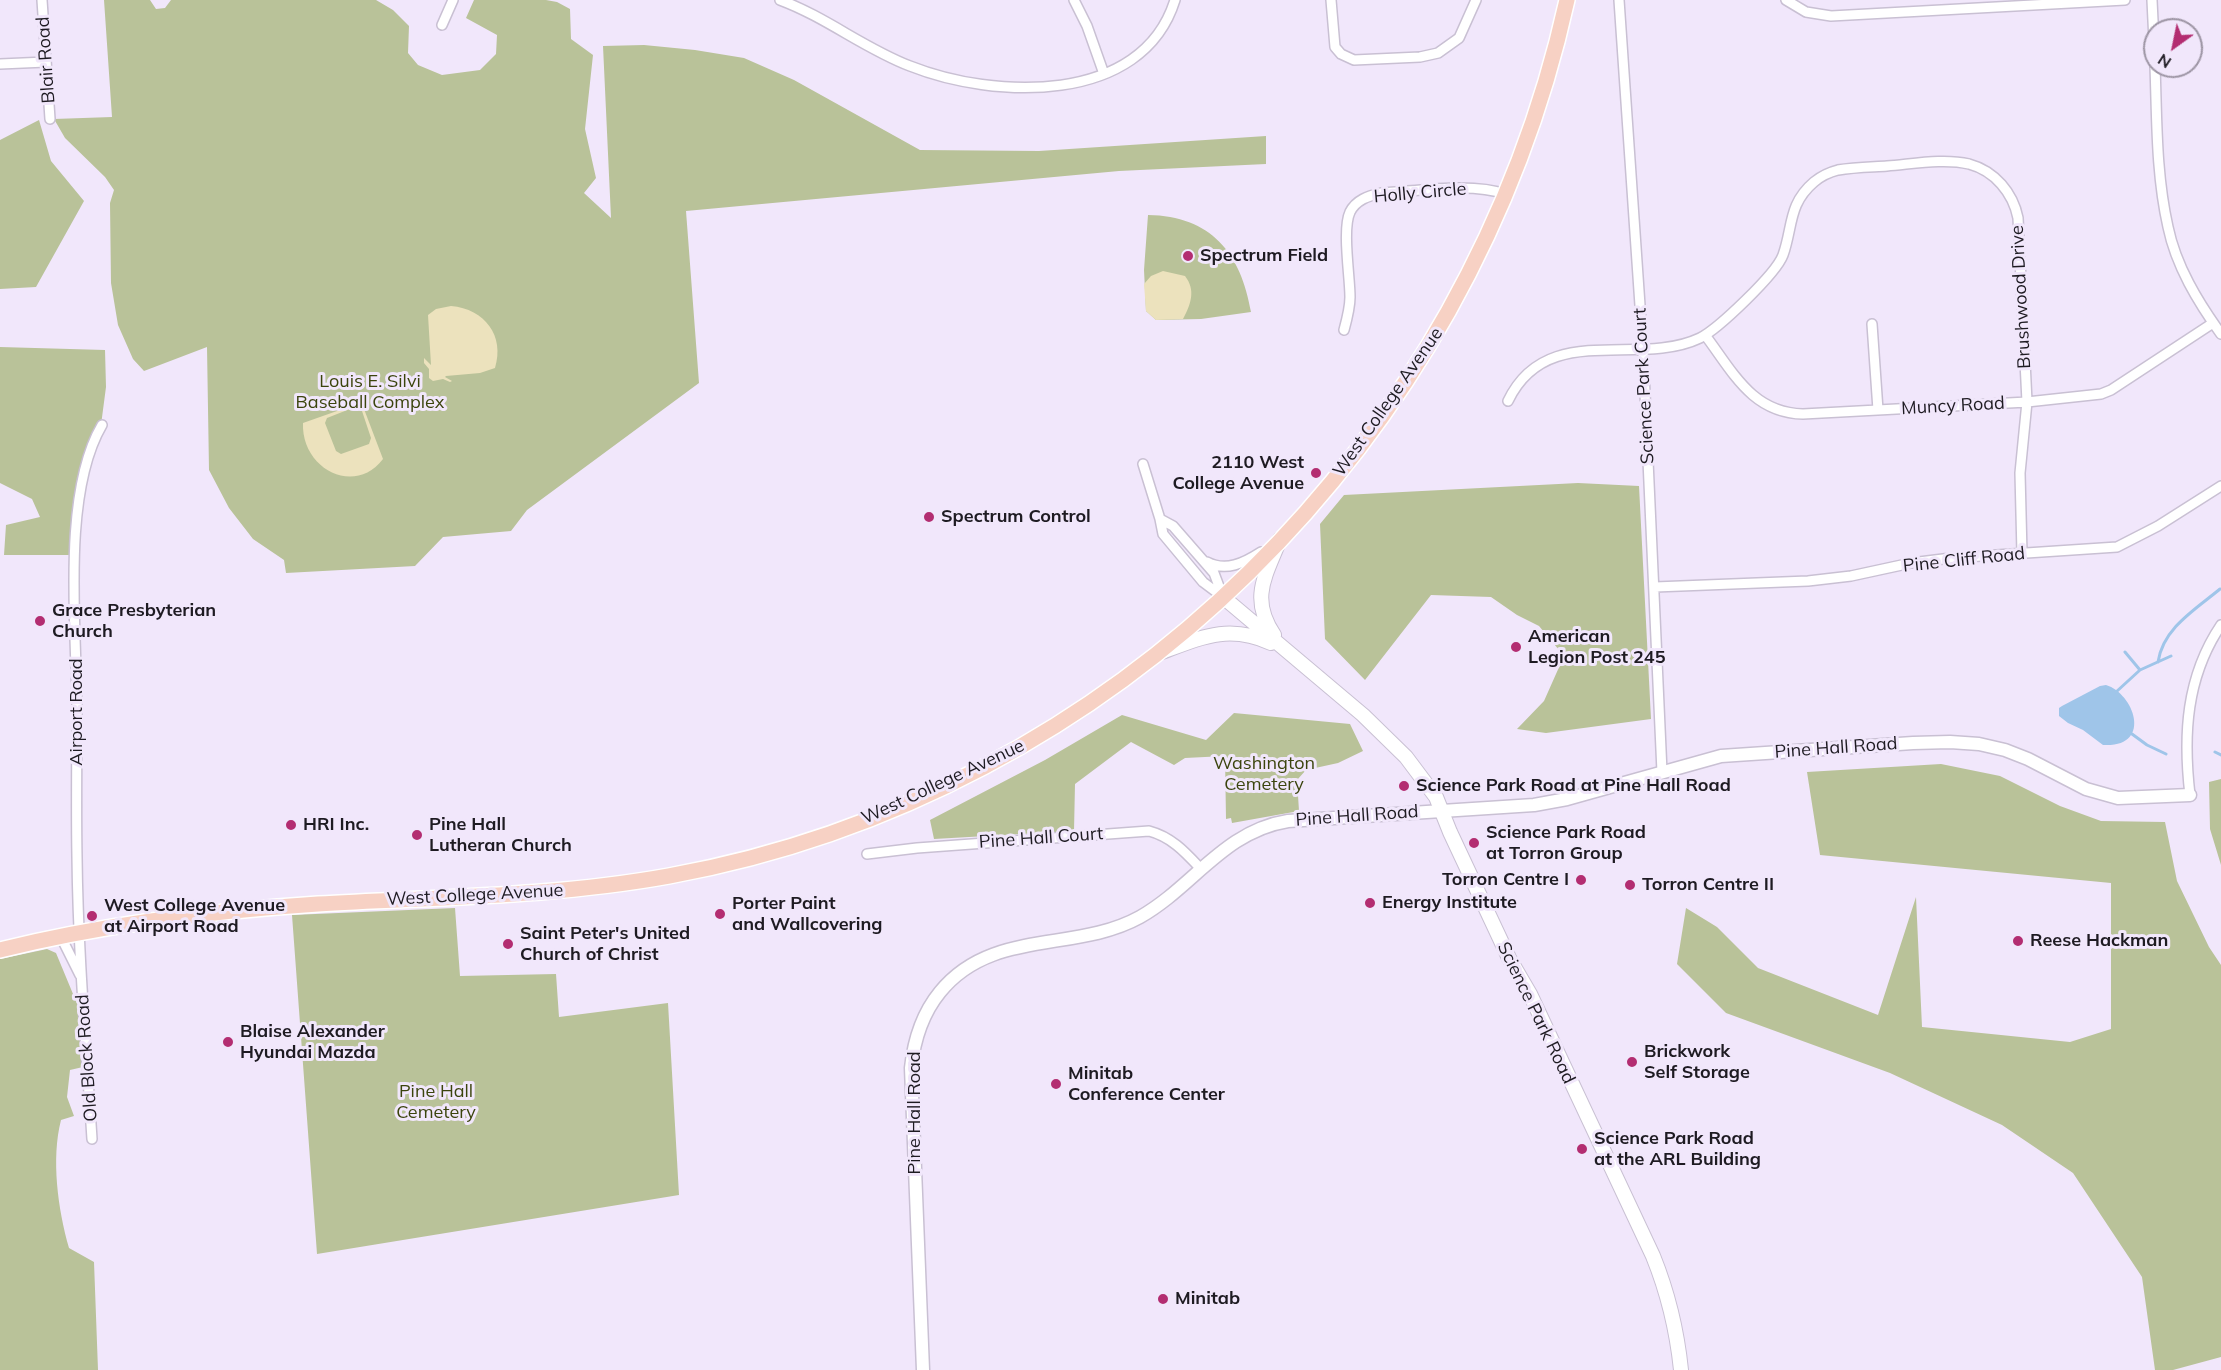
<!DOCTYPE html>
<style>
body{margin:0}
#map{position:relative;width:2221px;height:1370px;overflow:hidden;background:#f1e7fb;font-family:Mulish,sans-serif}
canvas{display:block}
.north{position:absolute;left:2143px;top:18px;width:60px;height:60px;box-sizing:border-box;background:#f1e7fb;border:2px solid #9d95a4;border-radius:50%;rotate:213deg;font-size:16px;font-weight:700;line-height:24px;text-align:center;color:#1e1b22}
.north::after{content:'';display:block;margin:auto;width:21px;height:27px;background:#b32d71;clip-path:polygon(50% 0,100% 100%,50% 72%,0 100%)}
</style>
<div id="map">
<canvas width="2221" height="1370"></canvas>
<div class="north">N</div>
</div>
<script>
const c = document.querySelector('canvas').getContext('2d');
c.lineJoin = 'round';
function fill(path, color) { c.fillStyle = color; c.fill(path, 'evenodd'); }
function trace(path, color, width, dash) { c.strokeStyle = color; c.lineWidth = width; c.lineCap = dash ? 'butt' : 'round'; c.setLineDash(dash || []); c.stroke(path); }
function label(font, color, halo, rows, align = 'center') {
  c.font = font + ' Mulish,sans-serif'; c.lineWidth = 6; c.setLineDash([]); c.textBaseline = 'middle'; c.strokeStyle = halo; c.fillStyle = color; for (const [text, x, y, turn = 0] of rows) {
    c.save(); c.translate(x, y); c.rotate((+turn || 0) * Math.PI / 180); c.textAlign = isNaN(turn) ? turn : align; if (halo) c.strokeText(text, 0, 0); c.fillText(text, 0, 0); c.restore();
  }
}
const green = new Path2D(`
 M104 0H150L156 9 165 8 171 0H376L393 10 409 26 408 53 418 65 442 75 480 70 496 54 497 35 466 18 474 0H546L557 2 570 9 571 39 593 55 585 129 596 178 584 193 611 218 603 46 644 45 695 50 744 58 794 80 920 150 1039 151 1266 136V164L1119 171 686 211 699 383 527 510 511 531 443 537 415 566 286 573 284 560 253 539 229 508 209 470 207 347 144 371 133 359 118 325 111 283 110 203 114 190 105 177 65 138 54 119 112 117Z
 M39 120 51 161 84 201 36 287 0 289V140Z
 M1148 215C1211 216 1241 253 1251 312L1201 319 1156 320 1146 311 1144 270Z
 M0 347 105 350 106 387 101 425 90 450 76 555H4L6 525 40 517 32 499 0 483Z
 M1578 483 1639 486 1651 719 1546 733 1517 729 1544 701 1564 656 1539 626 1517 615 1491 597 1431 595 1365 680 1325 639 1320 524 1344 495Z
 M1234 713 1350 724 1363 751 1338 763 1306 770 1297 780 1299 811 1232 823 1231 818 1226 819 1225 756 1185 758 1174 765 1131 742 1075 784 1074 831 934 839 930 820 1045 760 1122 715 1206 740Z
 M1941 764 2000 776 2060 806 2101 821 2165 822 2177 881 2209 947 2221 965V1357L2173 1370H2155L2142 1277 2073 1173 2002 1125 1890 1073 1726 1013 1677 964 1686 908 1717 927 1758 968 1878 1015 1916 897 1922 1027 2070 1042 2111 1029V883L1820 855 1807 772Z
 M2221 779V865L2210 829 2209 782Z
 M455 908 460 976 556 974 559 1017 668 1003 679 1195 317 1254 292 915Z
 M47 949 56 953 78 1006 83 1067 70 1070 67 1097 74 1116 61 1120C51 1159 58 1209 69 1248L94 1262 98 1370H0V959Z`);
const sand = new Path2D(`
 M1163 271 1185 276C1196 290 1191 304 1183 319L1156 320 1146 311 1144 284 1151 276Z
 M451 306C485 309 505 336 495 368L480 373 446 376 445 377 452 381 450 382 443 379 433 381 429 378V369L424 363V358L431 365 428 315 436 309Z
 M358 398H362L367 402 364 409 383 459C354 497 301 468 303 423L354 405ZM355 407 362 411 371 438 369 444 341 454 336 451 325 423 327 418Z`);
const water = new Path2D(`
 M2106 685C2135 694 2153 748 2103 745L2083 730 2068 723 2059 716V708L2062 706 2100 686Z`);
const stream = new Path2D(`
 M2125 652 2140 670
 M2158 662C2163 628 2196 609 2220 589
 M2116 692 2140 670 2171 656
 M2132 734 2147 745 2166 754
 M2215 752 2221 755`);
const minor = new Path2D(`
 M42 0 50 119
 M780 0C826 17 865 49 910 66 993 99 1142 106 1175 0
 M1074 0 1087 26 1104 74
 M1331 0 1335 47 1341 54 1354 60 1420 57 1438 53 1459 38 1476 0
 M1619 0 1643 349 1662 772
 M1786 0 1806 12 1831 16 2125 0
 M2152 0 2155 63
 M442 25 453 0
 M0 64 46 62
 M2155 66C2157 120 2156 174 2168 227 2176 266 2198 302 2221 334
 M1872 324 1878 410
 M1344 330C1347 319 1350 308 1350 297 1350 277 1342 229 1350 212 1356 200 1368 196 1381 193 1417 191 1473 182 1505 194
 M1705 335C1733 372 1752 413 1803 414L2027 402 2101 394 2111 390 2213 323
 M1508 401C1547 320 1637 368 1700 338 1718 329 1776 274 1783 255 1793 227 1788 204 1814 182 1820 177 1830 172 1838 170 1854 167 1871 167 1887 166 1913 164 1944 158 1969 164 1995 171 2013 193 2018 218L2027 402 2020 473 2022 554
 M1143 464 1160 519 1163 534 1203 582 1223 597
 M1160 519 1173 526 1214 573 1223 597
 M1207 562C1226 572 1244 563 1261 552
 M1655 587 1808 581 1851 576 1911 563 1951 558 2117 547 2158 526 2221 486
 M2190 795C2183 735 2186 677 2221 625
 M867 854 917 848 1149 831C1172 837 1186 853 1201 869
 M60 935 80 975
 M92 1139C86 1045 78 951 77 857 76 806 77 754 77 703 76 624 62 493 102 425`);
const tertiary = new Path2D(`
 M923 1370 911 1068C914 1040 922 1014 940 992 992 928 1075 953 1140 917 1193 887 1224 831 1288 821L1534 805 1567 799 1721 756 1913 743 1950 742 1979 744 2005 750 2028 759 2086 789 2118 798 2190 795`);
const secondary = new Path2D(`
 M1223 597 1363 715 1406 757 1436 797 1450 832 1509 958 1530 994 1653 1256C1668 1293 1677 1331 1681 1370
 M1274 635C1249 598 1266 575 1280 539
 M1162 652C1202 637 1229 624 1271 643`);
const primary = new Path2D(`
 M0 950C104 924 211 911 318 904 435 897 553 897 669 876 1115 795 1470 440 1567 0`);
const markers = [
 [1188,256,6,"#b32d71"],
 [1316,473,6,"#b32d71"],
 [929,517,6,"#b32d71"],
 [40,621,6,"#b32d71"],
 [1516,647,6,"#b32d71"],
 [1404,786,6,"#b32d71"],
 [291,825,6,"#b32d71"],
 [417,835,6,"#b32d71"],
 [1474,843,6,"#b32d71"],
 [1581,880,6,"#b32d71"],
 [1630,885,6,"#b32d71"],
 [1370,903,6,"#b32d71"],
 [720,914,6,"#b32d71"],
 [92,916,6,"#b32d71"],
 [2018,941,6,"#b32d71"],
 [508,944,6,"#b32d71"],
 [228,1042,6,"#b32d71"],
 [1632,1062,6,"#b32d71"],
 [1056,1084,6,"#b32d71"],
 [1582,1149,6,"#b32d71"],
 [1163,1299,6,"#b32d71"]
];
const streetNames = [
 ["Blair Road",46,60,-94],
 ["Holly Circle",1420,193,-5],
 ["Brushwood Drive",2021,297,-93],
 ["Science Park Court",1644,386,-93],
 ["West College Avenue",1388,402,-55],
 ["Muncy Road",1953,406,-3],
 ["Pine Cliff Road",1964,560,-6],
 ["Airport Road",77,712,-90],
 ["Pine Hall Road",1836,748,-4],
 ["West College Avenue",943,782,-25],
 ["Pine Hall Road",1357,816,-4],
 ["Pine Hall Court",1041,838,-4],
 ["West College Avenue",475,895,-3],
 ["Science Park Road",1536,1013,64],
 ["Old Block Road",87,1058,-94],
 ["Pine Hall Road",915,1113,-90]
];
const poiNames = [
 ["Spectrum Field",1200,256],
 ["2110 West",1304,463,"right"],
 ["College Avenue",1304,484,"right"],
 ["Spectrum Control",941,517],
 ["Grace Presbyterian",52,611],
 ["Church",52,632],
 ["American",1528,637],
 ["Legion Post 245",1528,658],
 ["Science Park Road at Pine Hall Road",1416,786],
 ["HRI Inc.",303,825],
 ["Pine Hall",429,825],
 ["Lutheran Church",429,846],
 ["Science Park Road",1486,833],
 ["at Torron Group",1486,854],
 ["Torron Centre I",1569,880,"right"],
 ["Torron Centre II",1642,885],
 ["Energy Institute",1382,903],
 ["Porter Paint",732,904],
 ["and Wallcovering",732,925],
 ["West College Avenue",104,906],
 ["at Airport Road",104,927],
 ["Saint Peter's United",520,934],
 ["Church of Christ",520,955],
 ["Reese Hackman",2030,941],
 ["Blaise Alexander",240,1032],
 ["Hyundai Mazda",240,1053],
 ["Brickwork",1644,1052],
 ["Self Storage",1644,1073],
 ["Minitab",1068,1074],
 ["Conference Center",1068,1095],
 ["Science Park Road",1594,1139],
 ["at the ARL Building",1594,1160],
 ["Minitab",1175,1299]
];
const parkNames = [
 ["Louis E. Silvi",370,382],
 ["Baseball Complex",370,403],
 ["Washington",1264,764],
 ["Cemetery",1264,785],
 ["Pine Hall",436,1092],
 ["Cemetery",436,1113]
];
fill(green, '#b9c299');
fill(sand, '#ece2bd');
fill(water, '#9fc5e9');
trace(stream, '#9fc5e9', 3);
trace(minor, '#c9c0d3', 12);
trace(tertiary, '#c9c0d3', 15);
trace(secondary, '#c9c0d3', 16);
trace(primary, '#fff', 18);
trace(minor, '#fff', 9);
trace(tertiary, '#fff', 12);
trace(secondary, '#fff', 14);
trace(primary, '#f7d1c4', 15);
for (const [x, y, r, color] of markers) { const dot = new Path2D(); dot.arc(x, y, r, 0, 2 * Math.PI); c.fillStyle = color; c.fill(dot); trace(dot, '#f1e7fb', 2); }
label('18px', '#1e1b22', '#f1e7fb', streetNames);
label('bold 18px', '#1e1b22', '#f1e7fb', poiNames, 'left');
label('18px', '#3b440d', '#f1e7fb', parkNames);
</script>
